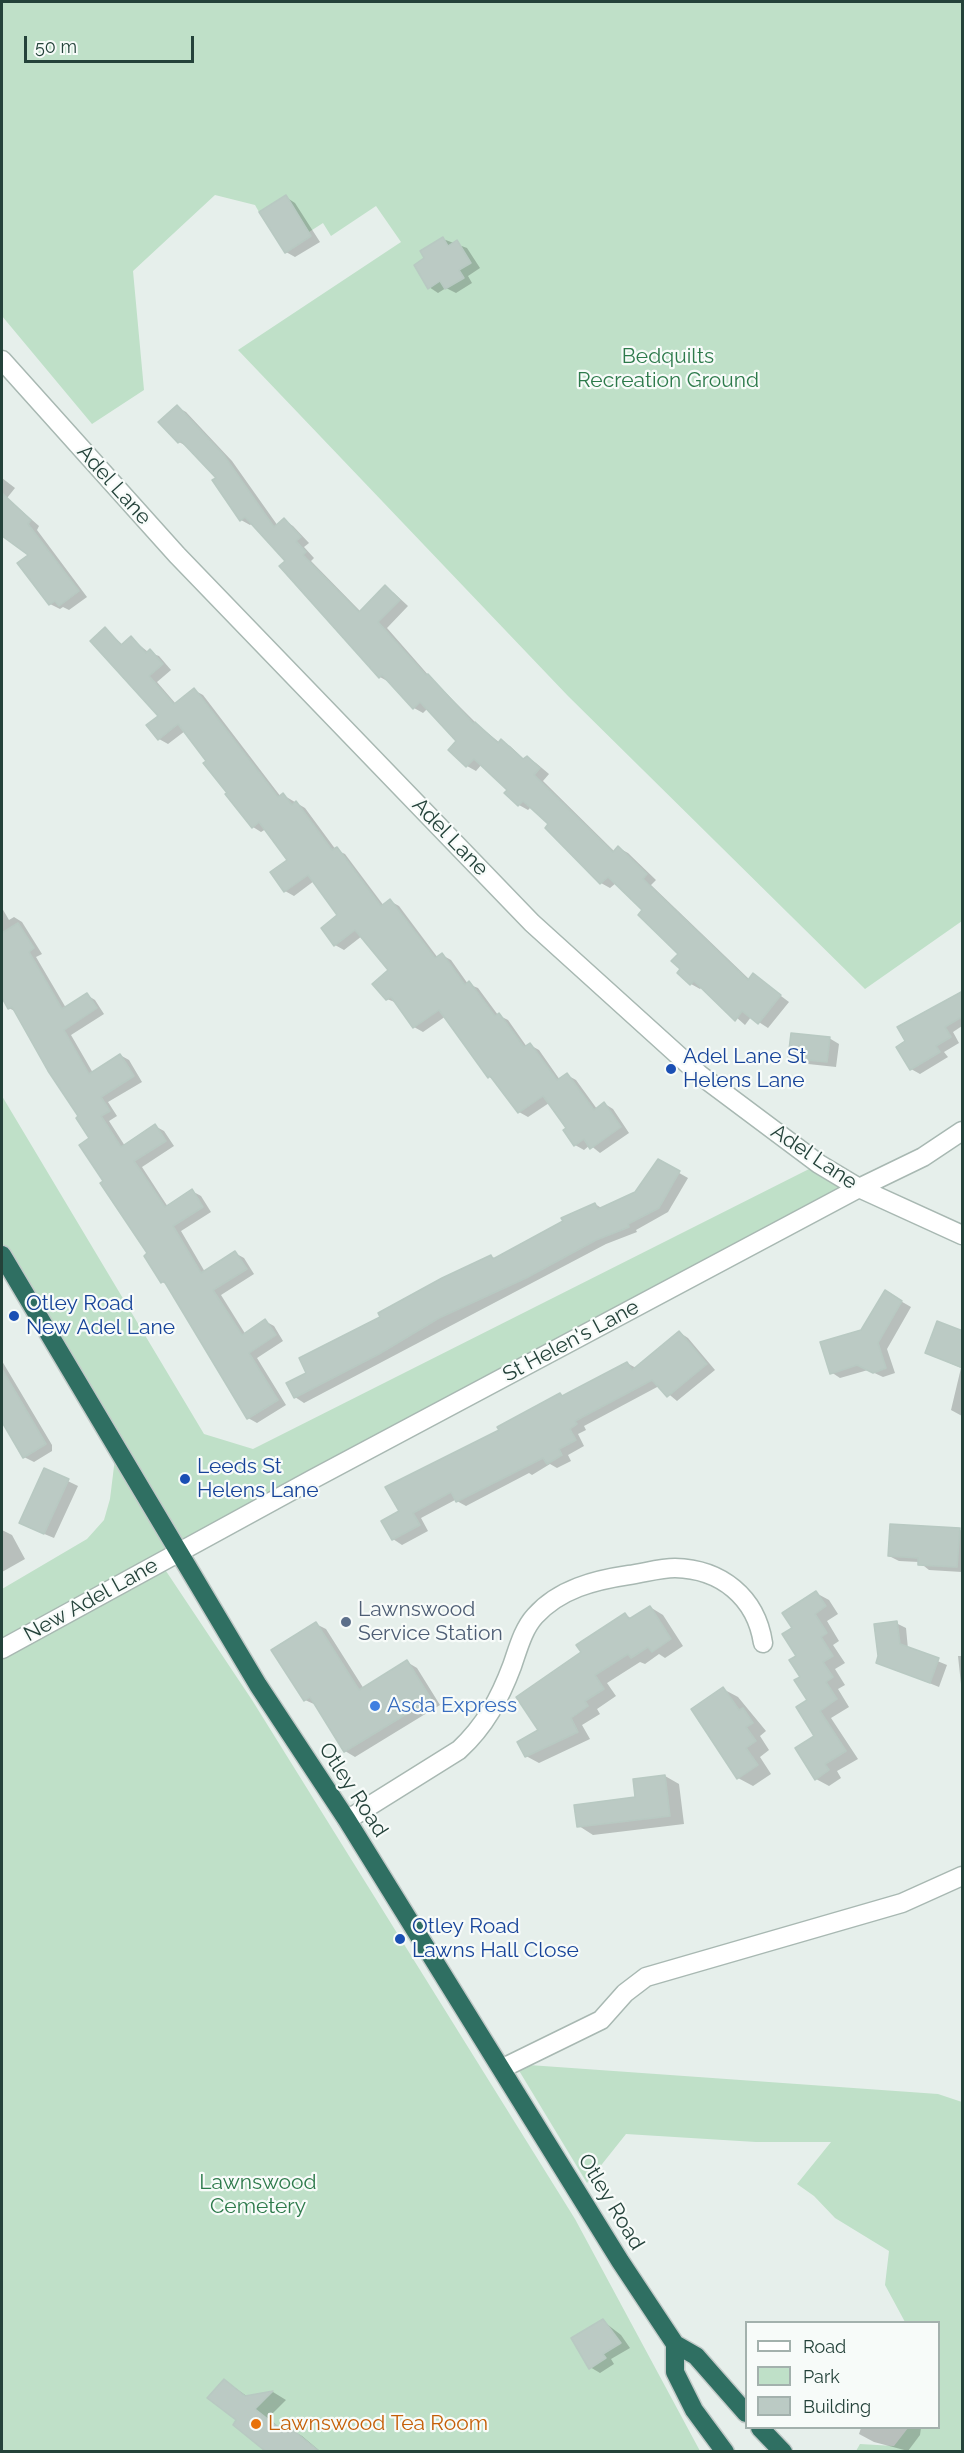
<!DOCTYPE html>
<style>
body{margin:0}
#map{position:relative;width:964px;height:2453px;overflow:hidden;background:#e6efeb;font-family:Raleway,sans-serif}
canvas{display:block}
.frame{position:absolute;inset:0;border:3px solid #24423a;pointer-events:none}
.legend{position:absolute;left:745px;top:2321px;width:195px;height:108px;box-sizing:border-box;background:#f7fbf9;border:2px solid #a3b1ad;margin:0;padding:8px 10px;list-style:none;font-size:18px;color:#24423a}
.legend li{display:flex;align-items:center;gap:12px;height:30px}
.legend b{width:30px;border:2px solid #a3b1ad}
.scale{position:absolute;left:24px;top:36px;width:170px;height:27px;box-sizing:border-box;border:3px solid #24423a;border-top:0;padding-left:8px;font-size:18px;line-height:21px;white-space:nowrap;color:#24423a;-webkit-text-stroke:4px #f7fbf9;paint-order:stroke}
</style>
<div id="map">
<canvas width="964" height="2453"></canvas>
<div class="frame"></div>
<ul class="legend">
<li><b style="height:8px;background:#fff"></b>Road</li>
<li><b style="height:16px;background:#bfe0c8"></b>Park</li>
<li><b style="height:16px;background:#bbcac4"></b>Building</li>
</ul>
<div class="scale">50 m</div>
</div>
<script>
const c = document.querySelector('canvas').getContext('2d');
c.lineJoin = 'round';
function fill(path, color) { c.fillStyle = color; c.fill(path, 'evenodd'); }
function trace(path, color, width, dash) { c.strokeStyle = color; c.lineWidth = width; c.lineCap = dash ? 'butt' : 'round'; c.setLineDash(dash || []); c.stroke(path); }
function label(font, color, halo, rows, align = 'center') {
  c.font = font + ' Raleway,sans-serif'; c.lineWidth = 4.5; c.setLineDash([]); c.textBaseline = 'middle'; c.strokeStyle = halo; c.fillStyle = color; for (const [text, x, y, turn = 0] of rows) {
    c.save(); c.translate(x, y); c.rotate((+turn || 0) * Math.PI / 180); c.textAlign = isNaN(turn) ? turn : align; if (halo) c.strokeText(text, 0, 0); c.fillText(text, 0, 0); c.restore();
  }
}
const green = new Path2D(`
 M2 2H962V921L865 989 568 696 238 350 401 242 376 206 331 236 323 223 309 232 286 196 259 212 255 205 215 195 133 271 144 390 92 424 2 316Z
 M2 1096 204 1434 253 1449 819 1164 859 1188 160 1562 252 1700 575 2219 700 2451H2V1589L87 1539 104 1520 110 1499 116 1450 2 1255Z
 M515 2064 938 2094 962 2102V2451H856L860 2444 894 2446 908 2428H938V2322H905L885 2285 889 2251 835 2218 814 2196 797 2184 831 2142H756L626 2134 587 2183Z`);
const shadow = new Path2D(`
 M286 197 295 203 320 242 295 257 286 252Z
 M443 239 467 248 480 268 468 276 472 283 456 293 446 288 438 293 429 287 426 259Z
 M177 407 186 412 232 461 278 526 284 520 293 526 309 543 304 547 314 558 311 561 361 612 385 587 394 593 408 606 387 628 430 677 478 725 500 743 501 741 510 746 525 760 527 757 536 763 549 774 543 781 615 852 619 848 628 853 656 880 651 885 750 980 753 975 789 1002 768 1028 751 1017 745 1025 702 987 700 989 691 984 683 969 680 954 644 910 616 883 610 888 601 883 547 828 550 824 531 807 528 810 519 805 509 789 482 764 476 771 467 766 458 741 428 708 423 713 414 708 389 682 380 677 281 566 287 561 253 523 250 525 241 520 218 478 188 447 179 442Z
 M2 478 15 488 7 498 39 526 37 530 87 597 69 610 63 607 60 609 50 604 20 563 31 555 2 532Z
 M105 629 123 645 131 638 148 652 159 656 171 670 157 682 176 704 194 690 203 695 281 797 283 795 305 808 336 850 345 854 384 906 390 901 399 906 438 958 442 955 451 960 468 984 478 988 498 1015 508 1020 527 1047 530 1045 539 1050 560 1080 567 1075 576 1080 597 1109 605 1104 613 1109 629 1133 600 1153 590 1145 584 1150 575 1145 568 1129 549 1103 528 1117 519 1112 496 1081 489 1077 446 1016 423 1032 414 1027 397 1003 387 999 374 984 390 970 362 936 344 950 335 945 339 916 314 881 294 896 285 891 289 860 266 829 261 832 253 827 185 731 168 744 159 739 148 725 160 716Z
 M2 908 9 920 14 917 22 922 42 954 36 957 66 1008 87 995 95 1000 104 1014 71 1035 93 1073 120 1055 129 1060 142 1082 108 1102 117 1116 109 1121 125 1146 155 1126 164 1131 174 1146 142 1167 168 1207 192 1191 201 1196 211 1212 181 1231 205 1272 235 1253 244 1258 254 1274 221 1295 246 1335 265 1321 274 1326 283 1341 257 1358 286 1405 257 1423 248 1418 168 1285 162 1282 149 1254 105 1182 91 1138 80 1117 18 1013 9 1008 2 994Z
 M962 992V1026L953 1032 959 1043 944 1052 948 1057 920 1074 911 1069Z
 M829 1038 839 1044 836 1067 799 1063 790 1058Z
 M658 1161 688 1178 668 1212 636 1230 637 1232 606 1244 304 1403 295 1397 308 1374 382 1318 491 1256 496 1259 595 1204 603 1209 636 1193Z
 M885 1292 911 1307 887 1349 895 1373 883 1377 868 1370 840 1378 831 1372 862 1331Z
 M679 1332 688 1338 715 1370 677 1401 659 1386 584 1426 586 1430 578 1434 584 1446 568 1455 571 1461 557 1468 550 1464 532 1475 529 1473 466 1506 455 1500 421 1518 428 1531 402 1545 393 1539 401 1512 501 1431 560 1395 564 1397 627 1363 636 1368Z
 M962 1334V1416L951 1410 961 1368 927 1353Z
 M2 1361 52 1445V1451L34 1462 24 1457 2 1419Z
 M45 1470 78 1486 54 1538 30 1528Z
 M959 1529 962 1531V1572L929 1570 919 1562 899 1561 889 1556Z
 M2 1530 12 1535 25 1559 2 1572Z
 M816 1593 829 1600 838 1614 827 1621 839 1641 833 1645 845 1663 835 1669 845 1685 838 1689 849 1707 831 1718 858 1759 837 1771 841 1778 829 1786 816 1779V1736L794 1628Z
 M650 1607 663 1615 683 1646 665 1658 659 1654 645 1664 640 1662 607 1683 616 1696 597 1709 600 1714 582 1725 590 1739 539 1763 526 1756 583 1653 626 1615 632 1619Z
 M896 1623 906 1628 908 1649 947 1665 939 1687 877 1662Z
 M316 1624 326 1629 364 1689 407 1662 417 1668 440 1705 355 1757 345 1751 316 1705 305 1700Z
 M958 1656H962V1685L961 1684Z
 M723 1689 738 1697 766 1731 760 1736 769 1750 760 1757 771 1774 753 1786 738 1778 693 1710Z
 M665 1776 679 1784 684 1824 593 1835 579 1826 637 1799Z
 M603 2321 621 2335 630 2348 611 2359 614 2364 600 2373 590 2367Z
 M224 2380 248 2397 273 2392 286 2400 268 2418 285 2432 288 2428 302 2436 321 2452H267L235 2425 238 2420Z
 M861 2428H921L920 2435 908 2451 874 2442 859 2434Z`);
const building = new Path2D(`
 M286 195 311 236 285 253 259 212Z
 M443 237 448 246 457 240 471 263 459 270 464 278 445 289 440 281 428 289 414 265 424 258 420 251Z
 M177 405 223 454 274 527 284 518 301 537 296 541 306 552 303 555 359 612 385 585 400 600 378 622 426 675 428 674 474 724 475 722 498 743 501 739 523 759 527 756 540 768 534 775 613 852 618 846 647 874 643 879 748 980 753 973 781 995 758 1024 742 1011 735 1021 694 981 690 985 677 973 680 969 671 961 678 954 638 915 642 910 608 877 600 884 545 828 548 824 523 801 518 806 504 793 507 790 474 759 466 767 448 750 456 741 420 702 413 709 382 675 379 678 279 566 285 561 245 517 240 521 212 480 216 478 181 441 178 443 158 422Z
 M2 493 31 520 28 524 79 591 59 606 55 601 49 605 17 563 28 555 2 536Z
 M105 627 121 645 131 636 146 653 150 649 163 664 149 676 174 704 194 688 278 797 283 793 292 805 296 801 332 850 337 847 381 906 390 899 435 958 442 953 465 985 469 981 495 1016 499 1013 524 1047 530 1043 557 1080 567 1073 594 1110 604 1102 621 1127 590 1149 584 1139 574 1146 563 1130 566 1128 543 1096 518 1113 490 1076 488 1078 439 1010 413 1028 391 997 386 1000 372 984 388 970 355 930 334 946 321 928 337 915 308 875 284 892 270 872 287 860 259 822 252 828 225 794 227 793 203 763 206 761 178 724 158 740 146 725 158 716 90 641Z
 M18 923 34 948 29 952 62 1009 87 993 97 1008 64 1030 89 1074 120 1054 134 1076 101 1097 110 1111 101 1116 121 1147 155 1124 166 1141 134 1161 165 1207 192 1189 203 1207 173 1226 201 1273 235 1251 247 1269 213 1290 242 1335 265 1319 276 1335 249 1353 278 1400 247 1419 164 1281 161 1283 144 1256 147 1253 100 1183 103 1181 79 1145 89 1138 76 1118 78 1116 48 1071 12 1007 8 1009 2 998V933Z
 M963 991V1016L945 1027 951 1037 936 1046 940 1052 910 1070 896 1047 905 1041 897 1027Z
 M791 1033 830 1037 827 1062 788 1058Z
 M658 1159 680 1171 659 1208 628 1224 629 1227 596 1240 526 1278 439 1318 379 1354 294 1398 286 1383 306 1373 299 1358 380 1317 378 1313 442 1278 491 1255 493 1259 563 1221 561 1218 595 1203 598 1209 635 1192Z
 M885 1290 902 1301 878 1343 886 1368 873 1373 857 1365 830 1374 820 1342 861 1330Z
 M937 1321 963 1331V1368L925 1353Z
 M679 1331 707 1364 667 1397 652 1380 575 1421 577 1424 570 1429 576 1440 559 1449 562 1455 547 1464 543 1458 456 1502 451 1492 413 1513 420 1525 392 1540 381 1521 399 1511 385 1487 499 1430 497 1427 560 1393 562 1396 627 1362 632 1370Z
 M2 1369 46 1444 23 1458 2 1422Z
 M44 1468 69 1479 44 1534 19 1523Z
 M890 1524 960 1528 957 1567 918 1565V1558L888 1556Z
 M816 1591 826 1606 815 1614 827 1633 821 1637 833 1656 823 1662 833 1677 826 1682 837 1699 820 1711 846 1751 825 1764 829 1770 815 1780 795 1748 814 1736 796 1707 807 1700 794 1680 800 1677 789 1660 796 1656 782 1634 792 1628 782 1613Z
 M650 1606 671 1639 652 1652 648 1647 631 1658 628 1654 595 1675 604 1689 585 1701 588 1706 571 1718 578 1732 525 1757 517 1742 538 1730 516 1697 581 1652 576 1645 625 1613 629 1619Z
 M897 1621 900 1644 939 1658 930 1683 876 1663 878 1656 874 1624Z
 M316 1622 359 1690 407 1660 431 1699 344 1752 310 1697 304 1701 271 1650Z
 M723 1687 739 1710 743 1708 753 1723 746 1727 756 1741 746 1748 758 1765 737 1779 691 1709Z
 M665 1775 670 1816 577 1827 574 1805 635 1797 633 1779Z
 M603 2319 621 2343 603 2354 606 2358 589 2369 571 2338Z
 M224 2379 245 2396 273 2391 255 2409 283 2431 288 2426 319 2451H265L233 2425 236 2420 207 2398Z`);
const street = new Path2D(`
 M2 360 177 555 532 923 700 1075 819 1164 859 1188 962 1235
 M2 1649 313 1479 859 1188 923 1157 962 1131
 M347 1820 459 1750C485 1726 500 1698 512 1666 518 1649 523 1629 535 1616 559 1589 595 1580 629 1575 644 1573 660 1568 675 1568 721 1569 756 1597 763 1643
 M503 2068 601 2020 625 1993 646 1977 902 1903 962 1876`);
const highway = new Path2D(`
 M2 1255 258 1685 347 1820 620 2261 675 2344 696 2356 746 2413
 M675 2344V2372L694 2410 725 2452
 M760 2428 783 2452`);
const markers = [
 [671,1069,6,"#1a4fb4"],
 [14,1316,6,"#1a4fb4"],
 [185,1479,6,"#1a4fb4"],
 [346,1622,6,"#5c6f8a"],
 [375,1706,6,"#3f7fe0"],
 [400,1939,6,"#1a4fb4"],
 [256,2424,6,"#e8710a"]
];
const parkNames = [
 ["Bedquilts",668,357],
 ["Recreation Ground",668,381],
 ["Lawnswood",258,2183],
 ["Cemetery",258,2207]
];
const streetNames = [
 ["Adel Lane",114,485,48],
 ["Adel Lane",450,837,46],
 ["Adel Lane",814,1157,34],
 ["St Helen's Lane",571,1341,-28],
 ["New Adel Lane",91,1600,-29],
 ["Otley Road",353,1790,57],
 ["Otley Road",611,2202,59]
];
const transitNames = [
 ["Adel Lane St",683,1057],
 ["Helens Lane",683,1081],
 ["Otley Road",26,1304],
 ["New Adel Lane",26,1328],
 ["Leeds St",197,1467],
 ["Helens Lane",197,1491],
 ["Otley Road",412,1927],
 ["Lawns Hall Close",412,1951]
];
const serviceNames = [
 ["Lawnswood",358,1610],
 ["Service Station",358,1634]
];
const shopNames = [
 ["Asda Express",387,1706]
];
const foodNames = [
 ["Lawnswood Tea Room",268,2424]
];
fill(green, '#bfe0c8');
fill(shadow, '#0003');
fill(building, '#bbcac4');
trace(building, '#b8c9c2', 1.5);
trace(street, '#a8b8b2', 21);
trace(highway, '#c2cac8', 21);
trace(street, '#fff', 18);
trace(highway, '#2f6f62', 18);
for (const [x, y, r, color] of markers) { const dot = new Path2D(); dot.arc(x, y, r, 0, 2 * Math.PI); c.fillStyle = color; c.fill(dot); trace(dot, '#f7fbf9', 2); }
label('21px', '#2d7a4b', '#f7fbf9', parkNames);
label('21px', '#24423a', '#f7fbf9', streetNames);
label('21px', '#164399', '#f7fbf9', transitNames, 'left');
label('21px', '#4e5e75', '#f7fbf9', serviceNames, 'left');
label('21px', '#366cbe', '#f7fbf9', shopNames, 'left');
label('21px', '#c56008', '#f7fbf9', foodNames, 'left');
</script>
